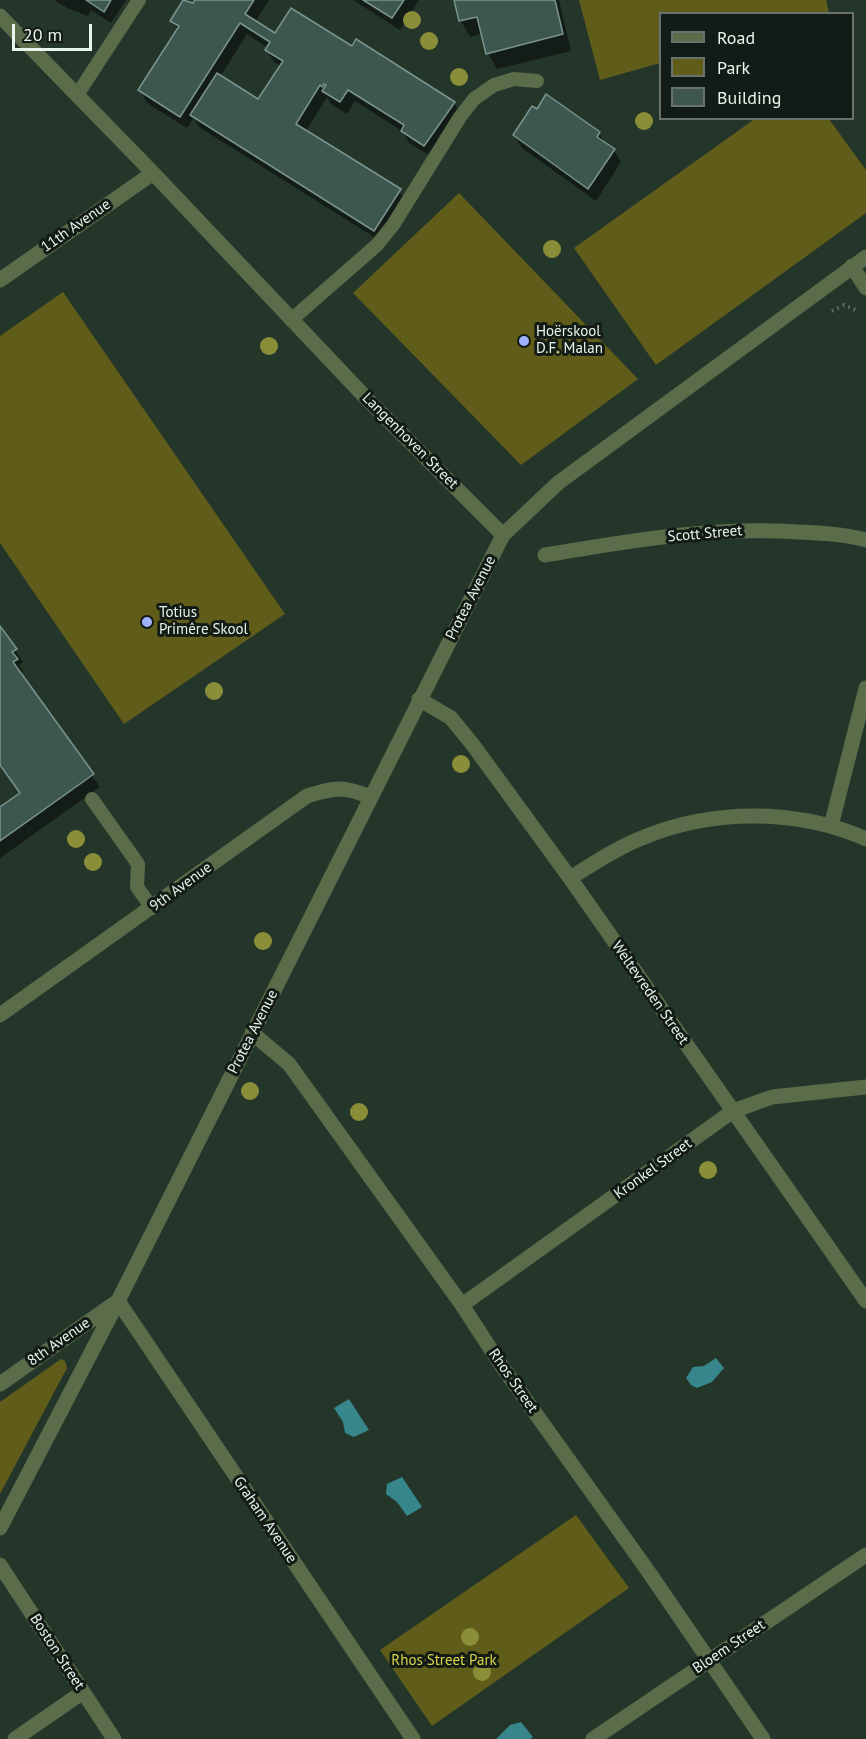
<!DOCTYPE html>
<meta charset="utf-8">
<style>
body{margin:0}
#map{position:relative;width:866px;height:1739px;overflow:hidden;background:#24362a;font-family:"PT Sans",sans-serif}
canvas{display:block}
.legend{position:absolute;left:659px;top:12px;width:195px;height:108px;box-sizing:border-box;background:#131b16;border:2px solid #69726c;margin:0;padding:8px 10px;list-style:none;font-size:18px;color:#e9f4ec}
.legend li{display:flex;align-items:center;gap:12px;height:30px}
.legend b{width:30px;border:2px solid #69726c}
.scale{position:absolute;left:12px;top:24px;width:80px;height:27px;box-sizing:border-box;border:3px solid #e9f4ec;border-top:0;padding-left:8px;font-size:18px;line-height:21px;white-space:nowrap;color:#e9f4ec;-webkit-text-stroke:4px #131b16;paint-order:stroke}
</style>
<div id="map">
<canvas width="866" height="1739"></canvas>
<ul class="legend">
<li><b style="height:8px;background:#5a6c49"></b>Road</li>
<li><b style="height:16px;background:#605c1a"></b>Park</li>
<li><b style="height:16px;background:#3d5750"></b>Building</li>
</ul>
<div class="scale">20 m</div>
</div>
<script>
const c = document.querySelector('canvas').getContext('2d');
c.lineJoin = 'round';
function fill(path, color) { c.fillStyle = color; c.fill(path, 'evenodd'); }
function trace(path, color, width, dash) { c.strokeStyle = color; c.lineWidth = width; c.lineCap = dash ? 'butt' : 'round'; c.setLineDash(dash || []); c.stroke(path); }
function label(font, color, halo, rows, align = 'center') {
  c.font = font + ' "PT Sans",sans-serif'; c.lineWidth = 6; c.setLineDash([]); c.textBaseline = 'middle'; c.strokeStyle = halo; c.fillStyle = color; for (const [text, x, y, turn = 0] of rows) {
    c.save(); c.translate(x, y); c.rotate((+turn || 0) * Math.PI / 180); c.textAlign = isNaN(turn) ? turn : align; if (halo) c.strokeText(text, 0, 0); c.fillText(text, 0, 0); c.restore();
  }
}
const green = new Path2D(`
 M579 0H826L829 13 660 14V63L600 80Z
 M756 118 829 119 866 170V213L656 365 574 248Z
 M459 193 638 379 521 465 353 293Z
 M63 292 285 614 124 724 0 543V336Z
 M61 1359 65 1361 67 1368 0 1494V1402Z
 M576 1515 629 1588 432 1726 380 1650Z`);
const water = new Path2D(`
 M716 1358 724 1368 712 1382 697 1388 691 1385 686 1378 693 1367 704 1366Z
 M349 1399 369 1430 354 1437 345 1433 343 1422 334 1408Z
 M402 1477 422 1507 407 1516 397 1502 386 1494 387 1484Z
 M521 1722 533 1737 530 1739H496L510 1725Z`);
const shadow = new Path2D(`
 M54 0H126L111 23 91 10 88 16 67 8Z
 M185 0 194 5 197 0H269L255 22 276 35 352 48 454 103 461 115 432 157 409 143 402 131 355 101 347 114 331 104 327 97 306 131 399 191 407 203 382 242 199 127 194 118 187 128 147 103 140 90 178 30 172 21ZM247 34 268 48 267 50 274 62 281 67 259 102 220 77Z
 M353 0H419L400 30Z
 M456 0H559L571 51 497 69 488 53 483 33 470 37 461 21Z
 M599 133 605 144 614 150 621 162 596 201 522 148 514 135Z
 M0 628 23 662 19 665 23 672 20 674 100 787 0 858V809L21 794 0 765Z`);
const building = new Path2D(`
 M86 0H111L104 12Z
 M183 0 193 3 195 0H254L245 14 275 33 291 8 352 46 356 39 455 102 424 146 401 131 404 125 348 90 340 102 322 91 326 85 324 84 322 87 320 85 296 124 401 189 374 231 190 115 217 73 258 99 283 61 265 50 270 42 240 23 180 117 138 90 179 26 170 21Z
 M363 0H404L392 18Z
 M454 0H555L563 34 486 54 477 17 459 21Z
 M546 94 600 132 597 137 615 149 588 189 513 135 532 106 537 109Z
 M0 626 17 649 12 652 18 659 13 662 94 774 0 841V807L20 793 0 765Z`);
const path = new Path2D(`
 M832 311 844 305 856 310`);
const service = new Path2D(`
 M77 95 139 0
 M291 320 377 245 393 225 460 117 474 99 494 85 514 79 537 81
 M92 799 138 864 137 887 152 908`);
const minor = new Path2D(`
 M0 16 153 173 368 400 503 535
 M852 266 866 288
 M0 280 153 173
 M545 555C629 541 713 526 798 532 821 533 843 534 866 540
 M419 699 451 718 473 745 570 878 866 1301
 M831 826 866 688
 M570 878C593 864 616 848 642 838 711 809 797 808 866 839
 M0 1015 307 796C336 787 343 786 371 797
 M252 1033 289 1064 462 1305 501 1365 648 1571 763 1739
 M462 1305 733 1111 772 1097 866 1087
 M0 1384 118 1301 413 1739
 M0 1528 118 1301 503 535 558 483 866 257
 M0 1565 114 1739
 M15 1739 83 1692
 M593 1739 866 1555`);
const trees = [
 [412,20],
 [429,41],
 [459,77],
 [644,121],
 [552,249],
 [269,346],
 [214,691],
 [461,764],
 [76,839],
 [93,862],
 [263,941],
 [250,1091],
 [359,1112],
 [708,1170],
 [470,1637],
 [482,1672]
];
const markers = [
 [524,341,6,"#a1b2fd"],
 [147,622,6,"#a1b2fd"]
];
const streetNames = [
 ["11th Avenue",76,226,-35],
 ["Langenhoven Street",410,441,45],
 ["Scott Street",705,534,-5],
 ["Protea Avenue",471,598,-63],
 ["9th Avenue",181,887,-36],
 ["Weltevreden Street",650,993,55],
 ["Protea Avenue",253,1032,-63],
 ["Kronkel Street",653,1169,-36],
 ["8th Avenue",59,1342,-35],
 ["Rhos Street",513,1381,55],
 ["Graham Avenue",265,1520,56],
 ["Bloem Street",729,1647,-34],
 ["Boston Street",57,1652,57]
];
const poiNames = [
 ["Hoërskool",536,332],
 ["D.F. Malan",536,349],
 ["Totius",159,613],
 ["Primêre Skool",159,630]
];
const parkNames = [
 ["Rhos Street Park",444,1661]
];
fill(green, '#605c1a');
fill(water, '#36868c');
fill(shadow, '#0007');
fill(building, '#3d5750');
trace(building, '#79948d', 1.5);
trace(path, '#65756a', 4, [1.5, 4.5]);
trace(service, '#5a6c49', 14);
trace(minor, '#5a6c49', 15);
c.fillStyle = '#8a8e39';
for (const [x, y] of trees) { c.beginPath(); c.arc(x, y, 9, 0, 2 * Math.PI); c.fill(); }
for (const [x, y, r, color] of markers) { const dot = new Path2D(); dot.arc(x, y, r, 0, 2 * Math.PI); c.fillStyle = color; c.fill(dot); trace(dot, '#131b16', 2); }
label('15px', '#e9f4ec', '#131b16', streetNames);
label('15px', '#e9f4ec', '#131b16', poiNames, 'left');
label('15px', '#ded646', '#131b16', parkNames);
</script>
